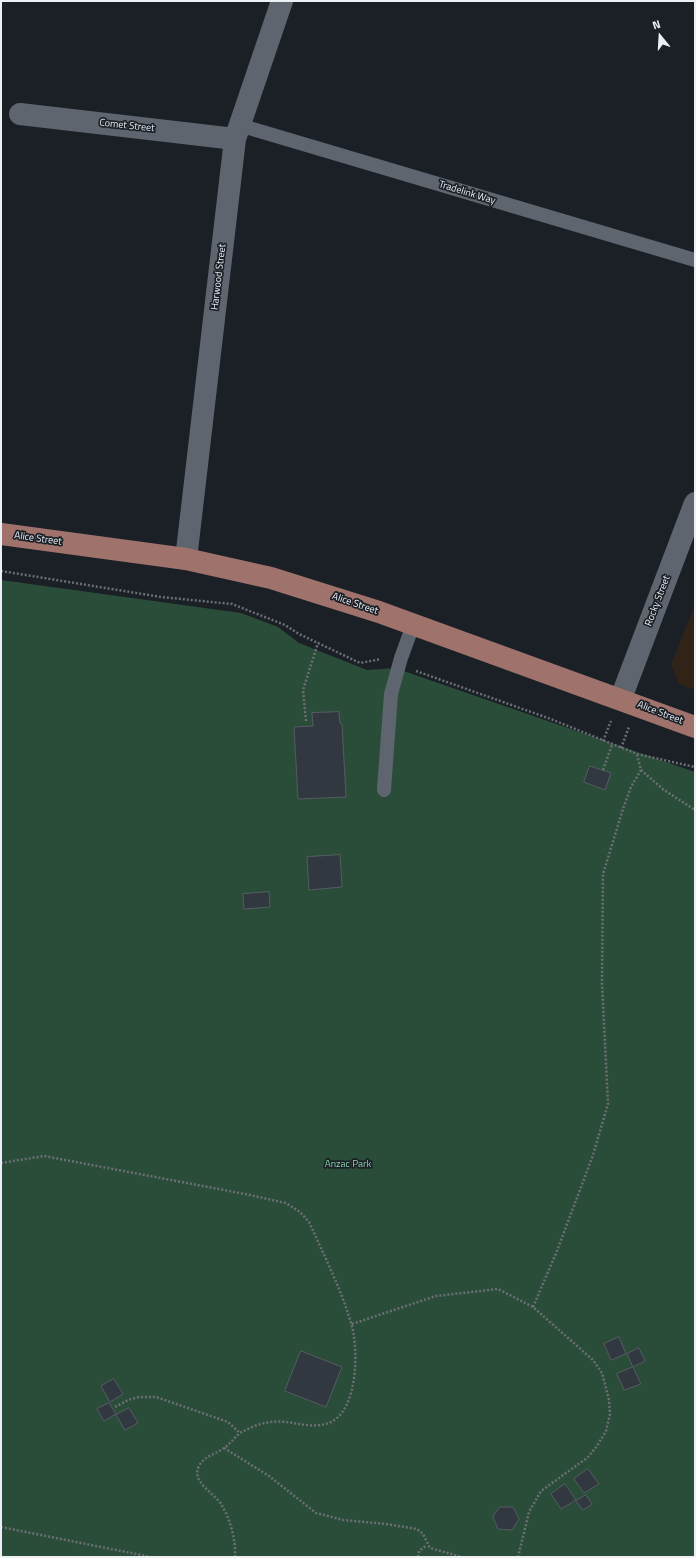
<!DOCTYPE html>
<style>
body{margin:0}
#map{position:relative;width:696px;height:1558px;overflow:hidden;background:#1b2027;font-family:"Titillium Web",sans-serif}
canvas{display:block}
.frame{position:absolute;inset:0;border:2px solid #eceff4;pointer-events:none}
.north{position:absolute;left:640px;top:16px;width:40px;height:40px;-webkit-text-stroke:3px #1b2027;paint-order:stroke;rotate:342deg;font-size:11px;font-weight:700;line-height:16px;text-align:center;color:#eceff4}
.north::after{content:'';display:block;margin:auto;width:14px;height:18px;background:#eceff4;clip-path:polygon(50% 0,100% 100%,50% 72%,0 100%)}
</style>
<div id="map">
<canvas width="696" height="1558"></canvas>
<div class="frame"></div>
<div class="north">N</div>
</div>
<script>
const c = document.querySelector('canvas').getContext('2d');
c.lineJoin = 'round';
function fill(path, color) { c.fillStyle = color; c.fill(path, 'evenodd'); }
function trace(path, color, width, dash) { c.strokeStyle = color; c.lineWidth = width; c.lineCap = dash ? 'butt' : 'round'; c.setLineDash(dash || []); c.stroke(path); }
function label(font, color, halo, rows, align = 'center') {
  c.font = font + ' "Titillium Web",sans-serif'; c.lineWidth = 3.5; c.setLineDash([]); c.textBaseline = 'middle'; c.strokeStyle = halo; c.fillStyle = color; for (const [text, x, y, turn = 0] of rows) {
    c.save(); c.translate(x, y); c.rotate((+turn || 0) * Math.PI / 180); c.textAlign = isNaN(turn) ? turn : align; if (halo) c.strokeText(text, 0, 0); c.fillText(text, 0, 0); c.restore();
  }
}
const commercial = new Path2D(`
 M694 607H695V690L679 684 671 665Z`);
const green = new Path2D(`
 M1 580 241 613 278 627 299 643 367 670 395 668 695 772V1557H1Z`);
const building = new Path2D(`
 M339 712 340 723 342 724 346 797 298 799 294 727 313 726 312 713Z
 M590 766 611 773 605 790 584 782Z
 M340 855 342 887 309 890 307 857Z
 M269 892 270 907 244 909 243 894Z
 M619 1337 626 1354 611 1360 604 1344Z
 M639 1348 645 1361 633 1367 627 1354Z
 M301 1351 342 1367 326 1407 285 1391Z
 M633 1367 641 1384 624 1390 617 1374Z
 M114 1379 123 1394 110 1402 101 1386Z
 M109 1403 116 1414 104 1421 97 1409Z
 M129 1408 138 1423 125 1430 116 1415Z
 M588 1469 599 1484 584 1493 574 1479Z
 M565 1484 576 1500 561 1509 551 1494Z
 M586 1495 592 1504 583 1510 576 1501Z
 M500 1507H513L519 1519 512 1530 498 1529 493 1517Z`);
const path = new Path2D(`
 M1 571 161 597 232 604 285 625 299 634 360 663 381 659
 M416 671 548 718 637 754 695 767
 M306 721 303 690 318 643
 M603 741 611 721
 M621 748 629 727
 M603 770 612 745
 M641 770 664 790 695 810
 M1 1163 44 1156 245 1194 286 1203 300 1212 309 1222C324 1255 341 1289 351 1323 359 1348 358 1409 331 1422 311 1431 291 1419 271 1422 260 1423 249 1428 240 1433L228 1422 156 1397H139L128 1400 115 1407
 M533 1307 557 1251 593 1155 608 1104 602 983 603 874 623 809 631 787 641 770 637 755
 M352 1324 436 1296 498 1289 533 1307 593 1360 602 1373 609 1400 610 1414 606 1431 597 1446 587 1458 541 1491 529 1512 518 1557
 M224 1448 269 1476 316 1513 343 1520 386 1524 417 1529 423 1534 430 1548 462 1557
 M1 1527 151 1557
 M235 1557C236 1540 230 1518 221 1504 213 1492 191 1482 199 1466 204 1456 216 1454 224 1448 230 1444 234 1438 240 1433
 M418 1557 419 1551 427 1545`);
const service = new Path2D(`
 M239 125 695 260
 M384 790 391 694 401 658 413 625`);
const minor = new Path2D(`
 M20 114 235 139
 M186 559 235 139 282 1
 M621 698 695 503`);
const primary = new Path2D(`
 M1 534 186 559 271 578 379 612 695 727`);
const streetNames = [
 ["Comet Street",127,126,6],
 ["Tradelink Way",467,193,17],
 ["Harwood Street",219,277,-83],
 ["Alice Street",38,539,8],
 ["Rocky Street",658,601,-69],
 ["Alice Street",355,604,19],
 ["Alice Street",660,713,21]
];
const parkNames = [
 ["Anzac Park",348,1165]
];
fill(commercial, '#322318');
fill(green, '#2a4d3a');
fill(building, '#32383f');
trace(building, '#555b63', 1);
trace(path, '#6b6f75', 2.5, [2, 2]);
trace(service, '#5f656e', 14);
trace(minor, '#5f656e', 22);
trace(primary, '#9f726c', 22);
label('10px', '#eceff4', '#1b2027', streetNames);
label('10px', '#8ad3aa', '#1b2027', parkNames);
</script>
